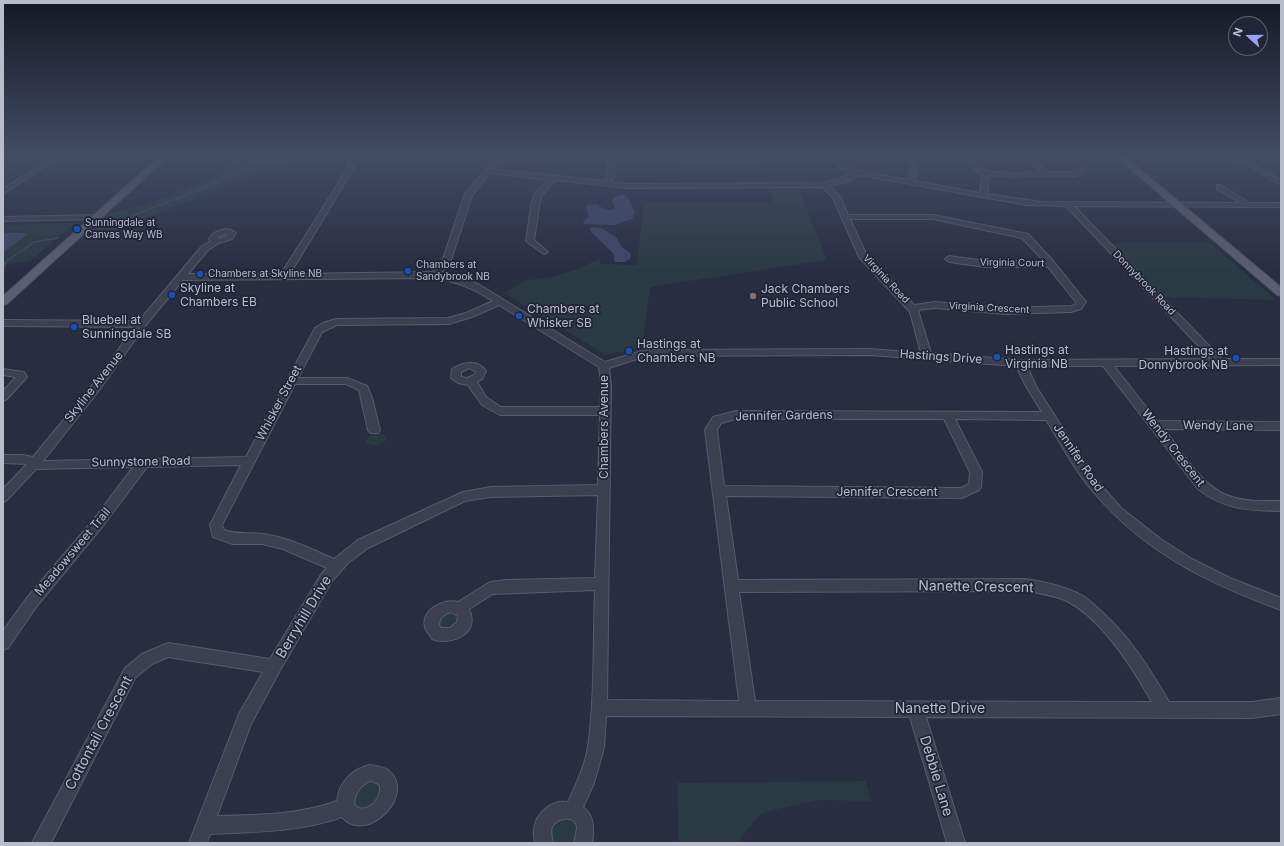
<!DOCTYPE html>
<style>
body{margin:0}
#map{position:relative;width:1284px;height:846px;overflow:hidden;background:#282d42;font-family:Inter,sans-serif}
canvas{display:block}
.frame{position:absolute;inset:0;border:4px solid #b9bccb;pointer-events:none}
.north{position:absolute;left:1228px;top:16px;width:40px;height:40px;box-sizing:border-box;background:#212537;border:1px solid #5e6172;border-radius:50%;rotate:291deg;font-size:11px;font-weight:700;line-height:16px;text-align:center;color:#b9bccb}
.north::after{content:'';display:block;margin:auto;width:14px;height:18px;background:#96a3f4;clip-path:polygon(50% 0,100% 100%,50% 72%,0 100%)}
</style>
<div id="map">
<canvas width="1284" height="846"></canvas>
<div class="frame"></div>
<div class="north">N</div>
</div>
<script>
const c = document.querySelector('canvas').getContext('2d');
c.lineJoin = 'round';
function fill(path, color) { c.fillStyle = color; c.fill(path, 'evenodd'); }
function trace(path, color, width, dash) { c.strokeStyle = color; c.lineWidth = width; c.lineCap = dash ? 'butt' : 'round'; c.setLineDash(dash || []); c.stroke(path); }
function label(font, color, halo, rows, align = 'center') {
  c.font = font + ' Inter,sans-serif'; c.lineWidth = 3.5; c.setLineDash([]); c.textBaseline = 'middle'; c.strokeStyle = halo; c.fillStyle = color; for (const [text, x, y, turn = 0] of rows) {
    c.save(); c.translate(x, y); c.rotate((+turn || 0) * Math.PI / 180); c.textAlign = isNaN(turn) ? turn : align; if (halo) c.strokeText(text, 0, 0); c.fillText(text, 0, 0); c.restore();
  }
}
const green = new Path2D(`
 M287 155 341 157 474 155 473 157 291 160 262 173 249 176 225 188 191 200 103 235 91 238 98 224 111 213 138 207 163 199 225 171 231 157Z
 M769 189 799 190 827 260 650 287 642 347 606 355 504 293 527 280 547 278 572 271 600 259V264L637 265 644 203H773Z
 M75 223 29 262 8 264 6 271 3 272V225Z
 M1109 243H1210L1276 300 1161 297Z
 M381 433 386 436V440C380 445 373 448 366 442 368 434 374 434 381 433Z
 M452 611 458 614 460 620 453 629H440L437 621 441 615Z
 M371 780C395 791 366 821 354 803 354 789 359 786 371 780Z
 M866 781 871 801 820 800 781 808 760 814 737 843H679L677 783Z
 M559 818 572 819 577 826 578 831 573 843H553C547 833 552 825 559 818Z`);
const water = new Path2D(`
 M624 194 627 196 635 212 632 219 615 225 584 224 583 222 589 216 586 208 587 205 597 204C603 209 608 213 615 208L612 201 614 197Z
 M595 227 603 229 616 237 622 247 631 254V257C627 263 622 262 615 262L613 253 592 233 589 228Z
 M3 233H24L26 234 25 236 3 253Z`);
const stream = new Path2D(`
 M99 228 192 193 240 170 256 159
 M3 267 6 264 4 263 34 242 58 238`);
const minor = new Path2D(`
 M56 155H63L3 194V189Z
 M497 155H503L492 169 604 181 607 176 608 155H614L615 176 611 182 626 184 825 183 840 178 853 172 841 168 820 155H827L845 166 868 173 908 180 911 169 907 164 892 155C903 154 911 160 917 169L915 181 980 193 982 176 962 155H969L986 171 1011 173 1041 172 1024 155H1031L1048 172H1074L1082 168 1085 170 1076 176 1011 177 989 175 987 194 1041 202 1240 203 1217 189V185H1220L1250 203H1281V207L1074 206 1222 359H1281V365L1114 366 1157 421 1281 422V430L1164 429C1182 452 1203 489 1232 497 1248 502 1265 501 1281 501V511C1248 510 1225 510 1198 489L1103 366H1027L1037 388 1094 477 1121 508 1162 540 1192 559 1230 578 1281 598V610C1205 582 1138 549 1087 484 1071 465 1060 441 1046 420L955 419 982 472 981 487 979 490 962 498 726 496 738 580 1025 579C1045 582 1065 586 1083 596 1090 600 1096 607 1102 612 1130 637 1150 669 1169 702H1252L1281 698V714L1252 718 926 717 965 843H947L910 717 606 716 604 748 594 783 583 807C595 816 594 830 592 843H574C575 838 577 832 577 827 575 814 556 818 552 827 550 831 552 838 553 843H535C535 839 533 834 534 830 535 814 552 799 568 802 576 784 585 766 588 747 595 697 593 641 595 590L493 594 469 609C481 634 451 646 432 639 430 635 426 631 425 627 421 610 444 598 458 602L490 582 507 580 595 578 598 495 491 497 465 501 368 548 348 563 332 581 279 672 251 724 217 816C257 815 299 815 337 801 339 782 352 769 370 765 376 766 383 767 388 770 418 793 367 846 342 817 300 832 255 832 210 834L207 843H189L239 714 263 672 168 657 152 664 135 678 51 843H32L125 668 142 654 168 643 270 659 322 573 327 568 283 549 262 544H233L213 537 210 525 241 465 147 467 102 527 36 607 8 648 3 650V631L26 599 94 519 133 467 36 469 7 500 3 502V489L27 464 3 463V455H23L33 457 89 389 135 327 3 326V320L139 321 202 246 211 241 209 239C214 230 228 226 236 233L232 239 219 243 208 250 188 274H281L348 168 347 164 350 162 352 163 354 168 290 274 432 272 442 262 464 196ZM489 173 548 180 536 192 532 201 526 241 544 254 548 252 534 240 540 201 542 195 555 180 626 188 823 187 833 198 859 257 910 312 921 353 870 349 645 350 605 362 478 284 460 277 440 274 450 263 472 196ZM859 175 1027 205 1066 206 1211 359 1020 360 931 353 918 310 935 308 1006 314 1071 312 1081 309 1086 302 1054 262 1028 234 933 215H848L840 197 830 186 846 182ZM850 219H933L1022 238 1044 261H985L949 256 945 259 949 262 985 267H1048L1076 302 1075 305 1071 306 1006 308 935 302 914 305 866 254ZM220 235 227 234H228L222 238H218ZM434 278C458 282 472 288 493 301L466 313 448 318 336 319 323 323 315 328 246 457 43 461 97 393 145 326 183 280ZM499 305 599 367 601 385 600 407H501L486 397 477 382 482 379 486 371C477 359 464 362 452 369L451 378 458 383 468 385 482 405 500 415H600L598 485 491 487 463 492 358 540 334 559C311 549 289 538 264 534 250 532 237 535 224 530L222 525 295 384H346L359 390 368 430 370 433H378L380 430 372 398 367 386 347 378H298L322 332 337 325 449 324 472 317ZM870 355 1016 366 1027 388 1042 412 736 411 713 417 705 430 739 701 607 700 611 385 609 368 646 356ZM469 368 476 372 474 375 467 378 461 377V372ZM736 419H944L970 472 969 484 961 488 724 486 717 430 721 423ZM1025 591C1039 593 1054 595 1067 601 1102 619 1133 668 1152 702L755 701 739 592ZM451 612 458 616 457 622 450 628H441L439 625C439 618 444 614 451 612ZM370 781 377 783 380 786C381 799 370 811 358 808L354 804C355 793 360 785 370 781Z
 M669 155H677L682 157H755L799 155 796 157 755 161H681Z
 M1181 155 1242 157V155H1248L1252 163 1281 180V185L1247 165 1244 161 1184 157Z
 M98 215 102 217 101 219 3 221V217Z
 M3 369 24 372 27 377 7 399 3 401V391L16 377 3 375Z`);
const major = new Path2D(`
 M161 155H170L7 304 3 305V296Z
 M1114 155H1123L1281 287V296L1277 295Z`);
const markers = [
 [77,229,4,"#1a4fb4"],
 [408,271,4,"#1a4fb4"],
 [200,274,4,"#1a4fb4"],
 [172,295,4,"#1a4fb4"],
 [753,296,4,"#8d6e63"],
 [519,316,4,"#1a4fb4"],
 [74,327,4,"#1a4fb4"],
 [629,351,4,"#1a4fb4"],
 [997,357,4,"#1a4fb4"],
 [1236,358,4,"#1a4fb4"]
];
const farPoinames = [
 ["Sunningdale at",85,223],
 ["Canvas Way WB",85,235],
 ["Chambers at",416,265],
 ["Sandybrook NB",416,277],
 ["Chambers at Skyline NB",208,274]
];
const farStreetnames = [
 ["Virginia Court",1012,263,1],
 ["Virginia Road",886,279,47],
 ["Donnybrook Road",1144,283,46],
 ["Virginia Crescent",989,308,3]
];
const poiNames = [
 ["Skyline at",180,288],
 ["Chambers EB",180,302],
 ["Jack Chambers",761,289],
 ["Public School",761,303],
 ["Chambers at",527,309],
 ["Whisker SB",527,323],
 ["Bluebell at",82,320],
 ["Sunningdale SB",82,334],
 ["Hastings at",637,344],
 ["Chambers NB",637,358],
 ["Hastings at",1005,350],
 ["Virginia NB",1005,364],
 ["Hastings at",1228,351,"right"],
 ["Donnybrook NB",1228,365,"right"]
];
const streetNames = [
 ["Hastings Drive",941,357,4],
 ["Skyline Avenue",94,387,-52],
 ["Whisker Street",279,403,-62],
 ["Jennifer Gardens",784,416,-1],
 ["Wendy Lane",1218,426,1],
 ["Chambers Avenue",604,427,-90],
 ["Wendy Crescent",1173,448,52],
 ["Jennifer Road",1078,458,56],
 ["Sunnystone Road",141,462,-1],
 ["Jennifer Crescent",887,492],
 ["Meadowsweet Trail",73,552,-50]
];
const nearStreetnames = [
 ["Nanette Crescent",976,587,1],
 ["Berryhill Drive",304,617,-59],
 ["Nanette Drive",940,709],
 ["Cottontail Crescent",99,733,-62],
 ["Debbie Lane",936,776,73]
];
fill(green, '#2a3a43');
fill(water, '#3f466a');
trace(stream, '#3f466a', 1.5);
trace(minor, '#575b6c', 2);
trace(major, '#46495b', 2);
fill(minor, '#3c4051');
fill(major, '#5a5e71');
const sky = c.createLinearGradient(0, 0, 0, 273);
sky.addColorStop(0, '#161924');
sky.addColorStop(0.57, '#424c65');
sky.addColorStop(1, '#424c6500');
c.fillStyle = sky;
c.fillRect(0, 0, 1284, 273);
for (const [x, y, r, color] of markers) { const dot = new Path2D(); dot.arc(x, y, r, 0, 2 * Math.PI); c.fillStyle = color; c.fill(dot); trace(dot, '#212537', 1.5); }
label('10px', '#b9bccb', '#212537', farPoinames, 'left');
label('10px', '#b9bccb', '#212537', farStreetnames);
label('12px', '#b9bccb', '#212537', poiNames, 'left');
label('12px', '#b9bccb', '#212537', streetNames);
label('14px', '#b9bccb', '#212537', nearStreetnames);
</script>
